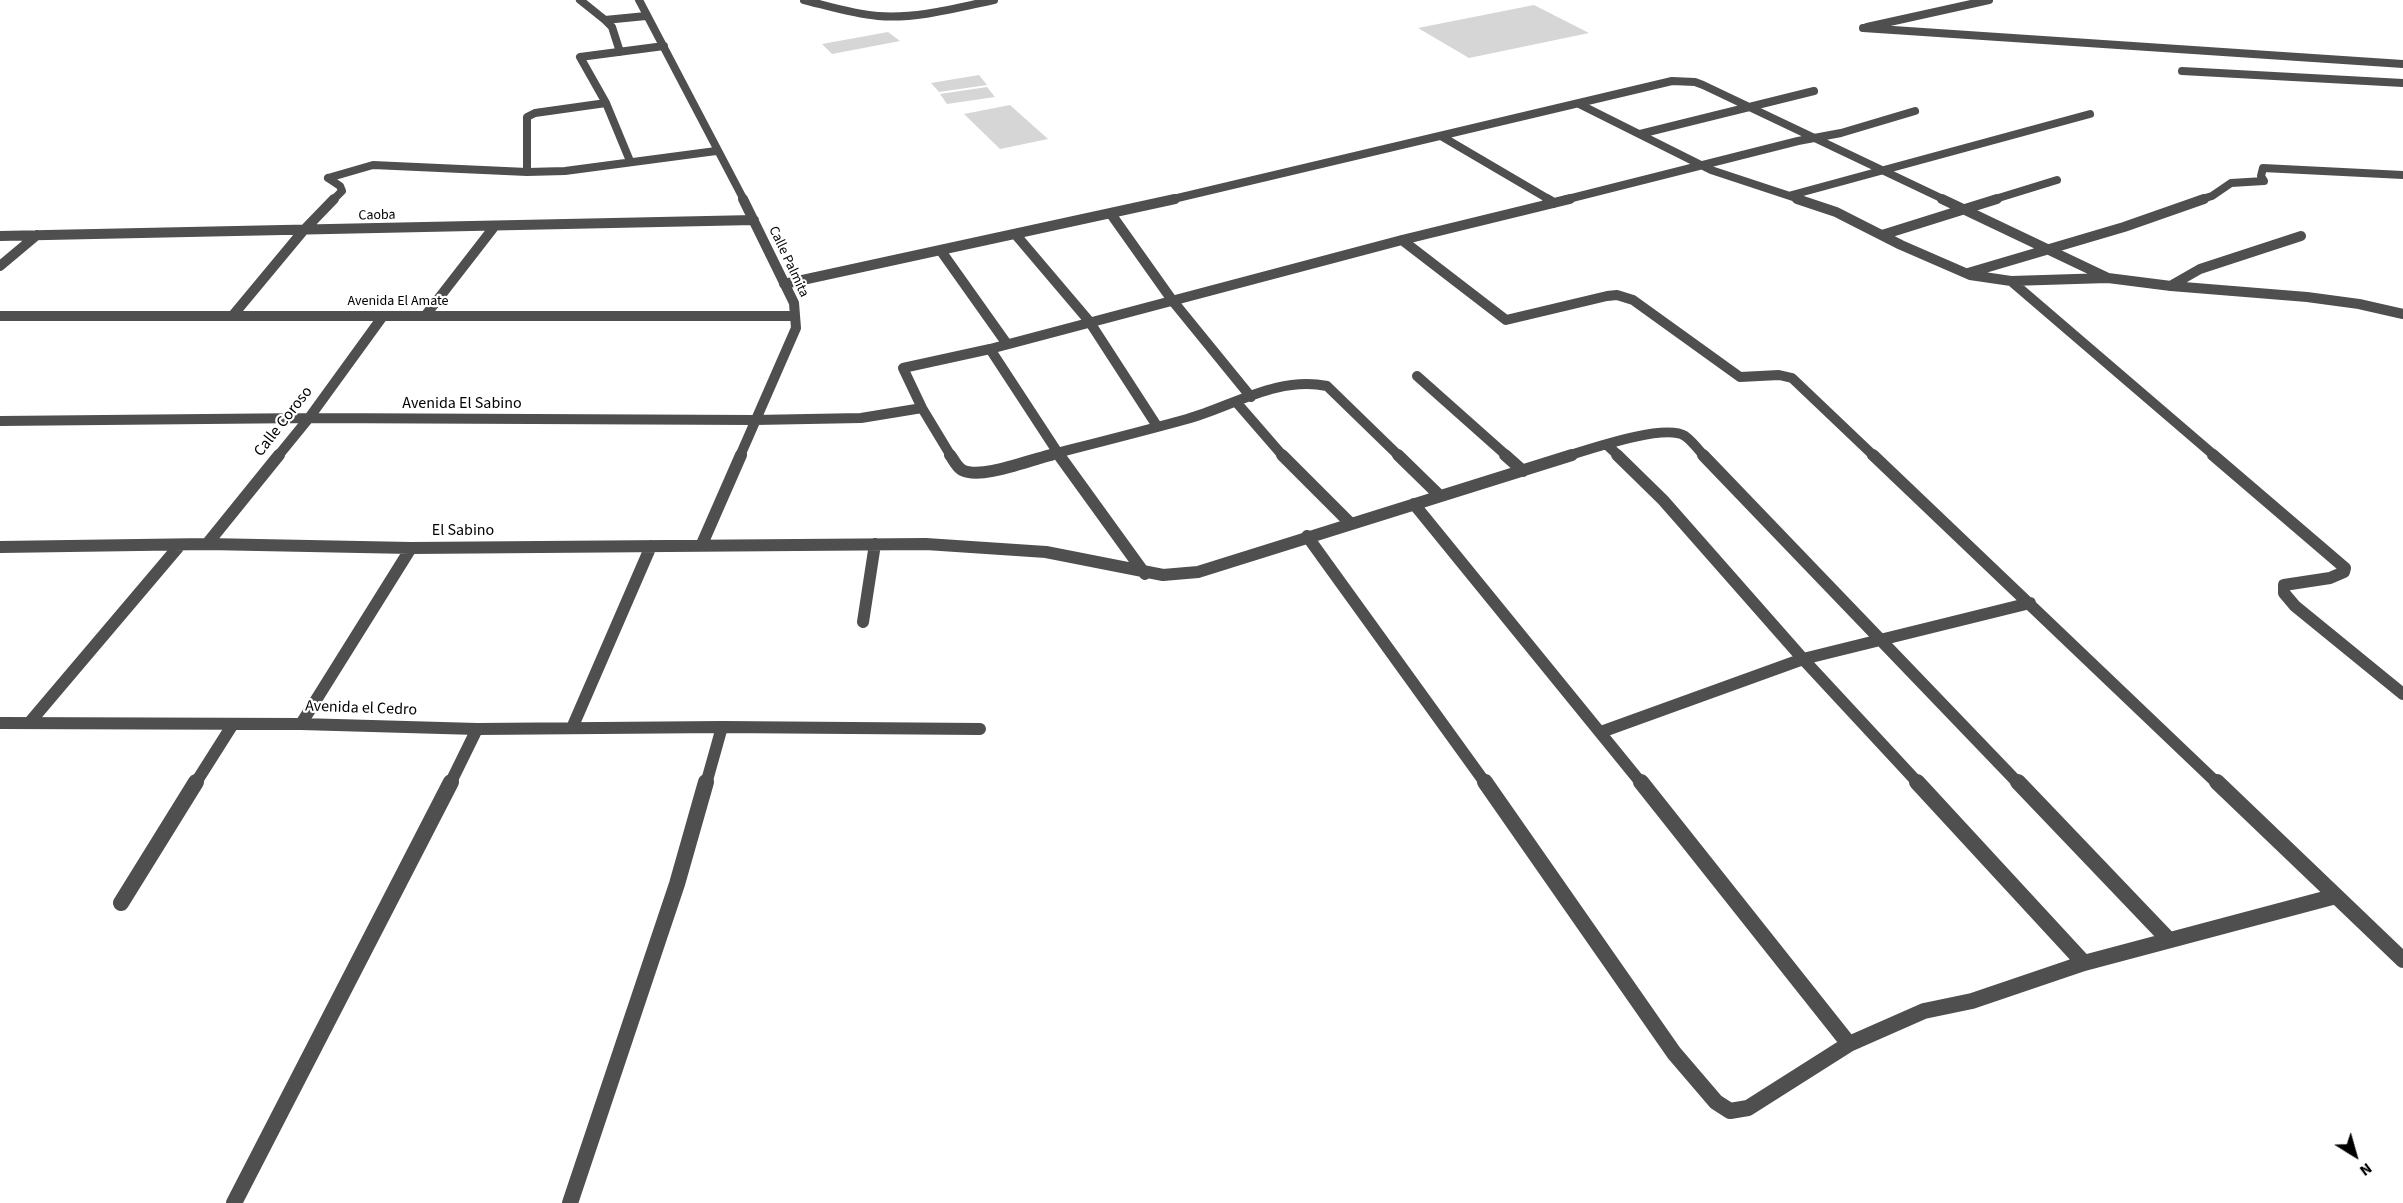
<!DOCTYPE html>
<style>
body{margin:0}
#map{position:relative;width:2403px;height:1203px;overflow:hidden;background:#fff;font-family:"Source Sans 3",sans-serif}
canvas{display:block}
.north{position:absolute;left:2325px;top:1125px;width:60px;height:60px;-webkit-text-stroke:4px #fff;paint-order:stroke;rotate:143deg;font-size:16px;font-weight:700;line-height:24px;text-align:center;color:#000}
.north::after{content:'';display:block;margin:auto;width:21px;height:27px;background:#000;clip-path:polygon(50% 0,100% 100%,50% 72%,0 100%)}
</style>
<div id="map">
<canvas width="2403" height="1203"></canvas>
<div class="north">N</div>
</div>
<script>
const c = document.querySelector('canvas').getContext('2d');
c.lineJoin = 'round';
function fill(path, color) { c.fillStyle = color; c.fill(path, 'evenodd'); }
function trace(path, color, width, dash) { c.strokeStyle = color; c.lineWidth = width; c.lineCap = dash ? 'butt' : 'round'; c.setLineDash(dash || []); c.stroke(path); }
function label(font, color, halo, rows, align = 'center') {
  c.font = font + ' "Source Sans 3",sans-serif'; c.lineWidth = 4.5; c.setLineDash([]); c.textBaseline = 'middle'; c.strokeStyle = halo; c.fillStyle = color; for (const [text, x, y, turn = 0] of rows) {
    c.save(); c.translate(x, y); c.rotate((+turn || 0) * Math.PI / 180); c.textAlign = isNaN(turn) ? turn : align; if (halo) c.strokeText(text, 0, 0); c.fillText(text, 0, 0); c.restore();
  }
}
const green = new Path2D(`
 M1534 5 1589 33 1469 58 1418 28Z
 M888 32 900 41 832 54 822 44Z
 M979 75 987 85 939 92 931 83Z
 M987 87 995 97 947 104 940 94Z
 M1010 105 1048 139 1000 149 964 114Z`);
const minorFar3 = new Path2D(`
 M580 0 605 20 646 16
 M639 0 744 200
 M804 0C828 6 853 14 878 16 917 19 956 8 994 0
 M605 20 612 27 620 52
 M1867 27 1989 0
 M1863 28 2403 64
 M2182 71 2403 83
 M1579 104 1711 170 1802 200
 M1640 134 1814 91
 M1441 136 1550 200
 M630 161 606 103 580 57 664 46
 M527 172V117L535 113 606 103
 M328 178 373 165 527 172 565 171 716 151
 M328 178 340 186 342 191 333 200
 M1792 195 2090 114
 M1169 200 1672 81 1695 82 1703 85 1945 200
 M1564 200 1798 141 1841 133 1915 111
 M1992 200 2057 180
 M2199 200 2212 196 2231 183 2264 181 2261 176 2263 168 2403 175`);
const minorFar2 = new Path2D(`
 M1547 199 1554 203
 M1797 199 1836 212 1901 245 1970 275 2011 281 2108 278 2171 286 2307 297 2359 304 2403 314
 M1942 199 2108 278
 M1111 214 1172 300 1251 397
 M1016 235 1089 321 1157 426
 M1882 235 1997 199
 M0 236 754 220
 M1402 240 1506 320 1607 296 1617 295 1633 300 1740 377 1779 375 1792 378 1874 456
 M941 251 1007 344
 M0 266 37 235
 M1968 273 2124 227 2204 199
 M2011 281 2215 456
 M784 284 1175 199
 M2172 285 2200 269 2301 236
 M234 314 303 231 334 199
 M0 316H795
 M425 316 494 227
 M990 349 1060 456
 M1417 376 1507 456
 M1237 403 1283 456
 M0 421 309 418 755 420 861 418 922 408
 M1607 445 1619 456
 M278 456 309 418 383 316
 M740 456 796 328 794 303 743 199
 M951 456 922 408 903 368 990 349 1402 240 1570 199
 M1045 456C1092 444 1140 432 1187 419 1233 406 1277 376 1327 386L1399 456
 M1567 456C1590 449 1665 423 1685 436 1692 441 1699 450 1704 456`);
const minorFar1 = new Path2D(`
 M950 455C954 460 956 466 962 470 981 480 1029 460 1051 455
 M1059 455 1145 574
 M1282 455 1350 523
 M1398 455 1440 496
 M1505 455 1523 471
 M1617 455 1663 500 1803 659 1919 784
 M1703 455 2019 784
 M1873 455 2218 784
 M2213 455 2345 568 2344 572 2330 578 2284 585V593L2295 606 2403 694
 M1414 504 1642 784
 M1307 536 1486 784
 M207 544 279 455
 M702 544 741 455
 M0 547 207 544 411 548 926 544 1046 552 1163 575 1198 572 1572 455
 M863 622 875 544
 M30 722 180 545
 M0 723 301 724 477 729 722 727 980 729
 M301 724 411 548
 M572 728 651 546
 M1601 732 1803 659 2030 603
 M195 784 233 724
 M450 784 477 729
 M706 784 722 727`);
const minor = new Path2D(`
 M1485 782 1674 1053 1716 1102 1730 1111 1748 1108 1849 1044 1924 1011 1972 1001 2084 963 2336 896
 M1641 782 1849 1044
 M1917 782 2084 963
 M2018 782 2169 940
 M2217 782 2403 960
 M121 903 196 782
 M234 1203 451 782
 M570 1203 677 884 706 782`);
const farStreetnames = [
 ["Caoba",377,216,-1],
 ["Calle Palmita",788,262,65],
 ["Avenida El Amate",398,302]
];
const streetNames = [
 ["Avenida El Sabino",462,404],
 ["Calle Coroso",284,422,-52],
 ["El Sabino",463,531],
 ["Avenida el Cedro",361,709,2]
];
fill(green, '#d6d6d6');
trace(minorFar3, '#4f4f4f', 8);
trace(minorFar2, '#4f4f4f', 10);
trace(minorFar1, '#4f4f4f', 12);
trace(minor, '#4f4f4f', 16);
label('14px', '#000', '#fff', farStreetnames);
label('16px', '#000', '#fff', streetNames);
</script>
